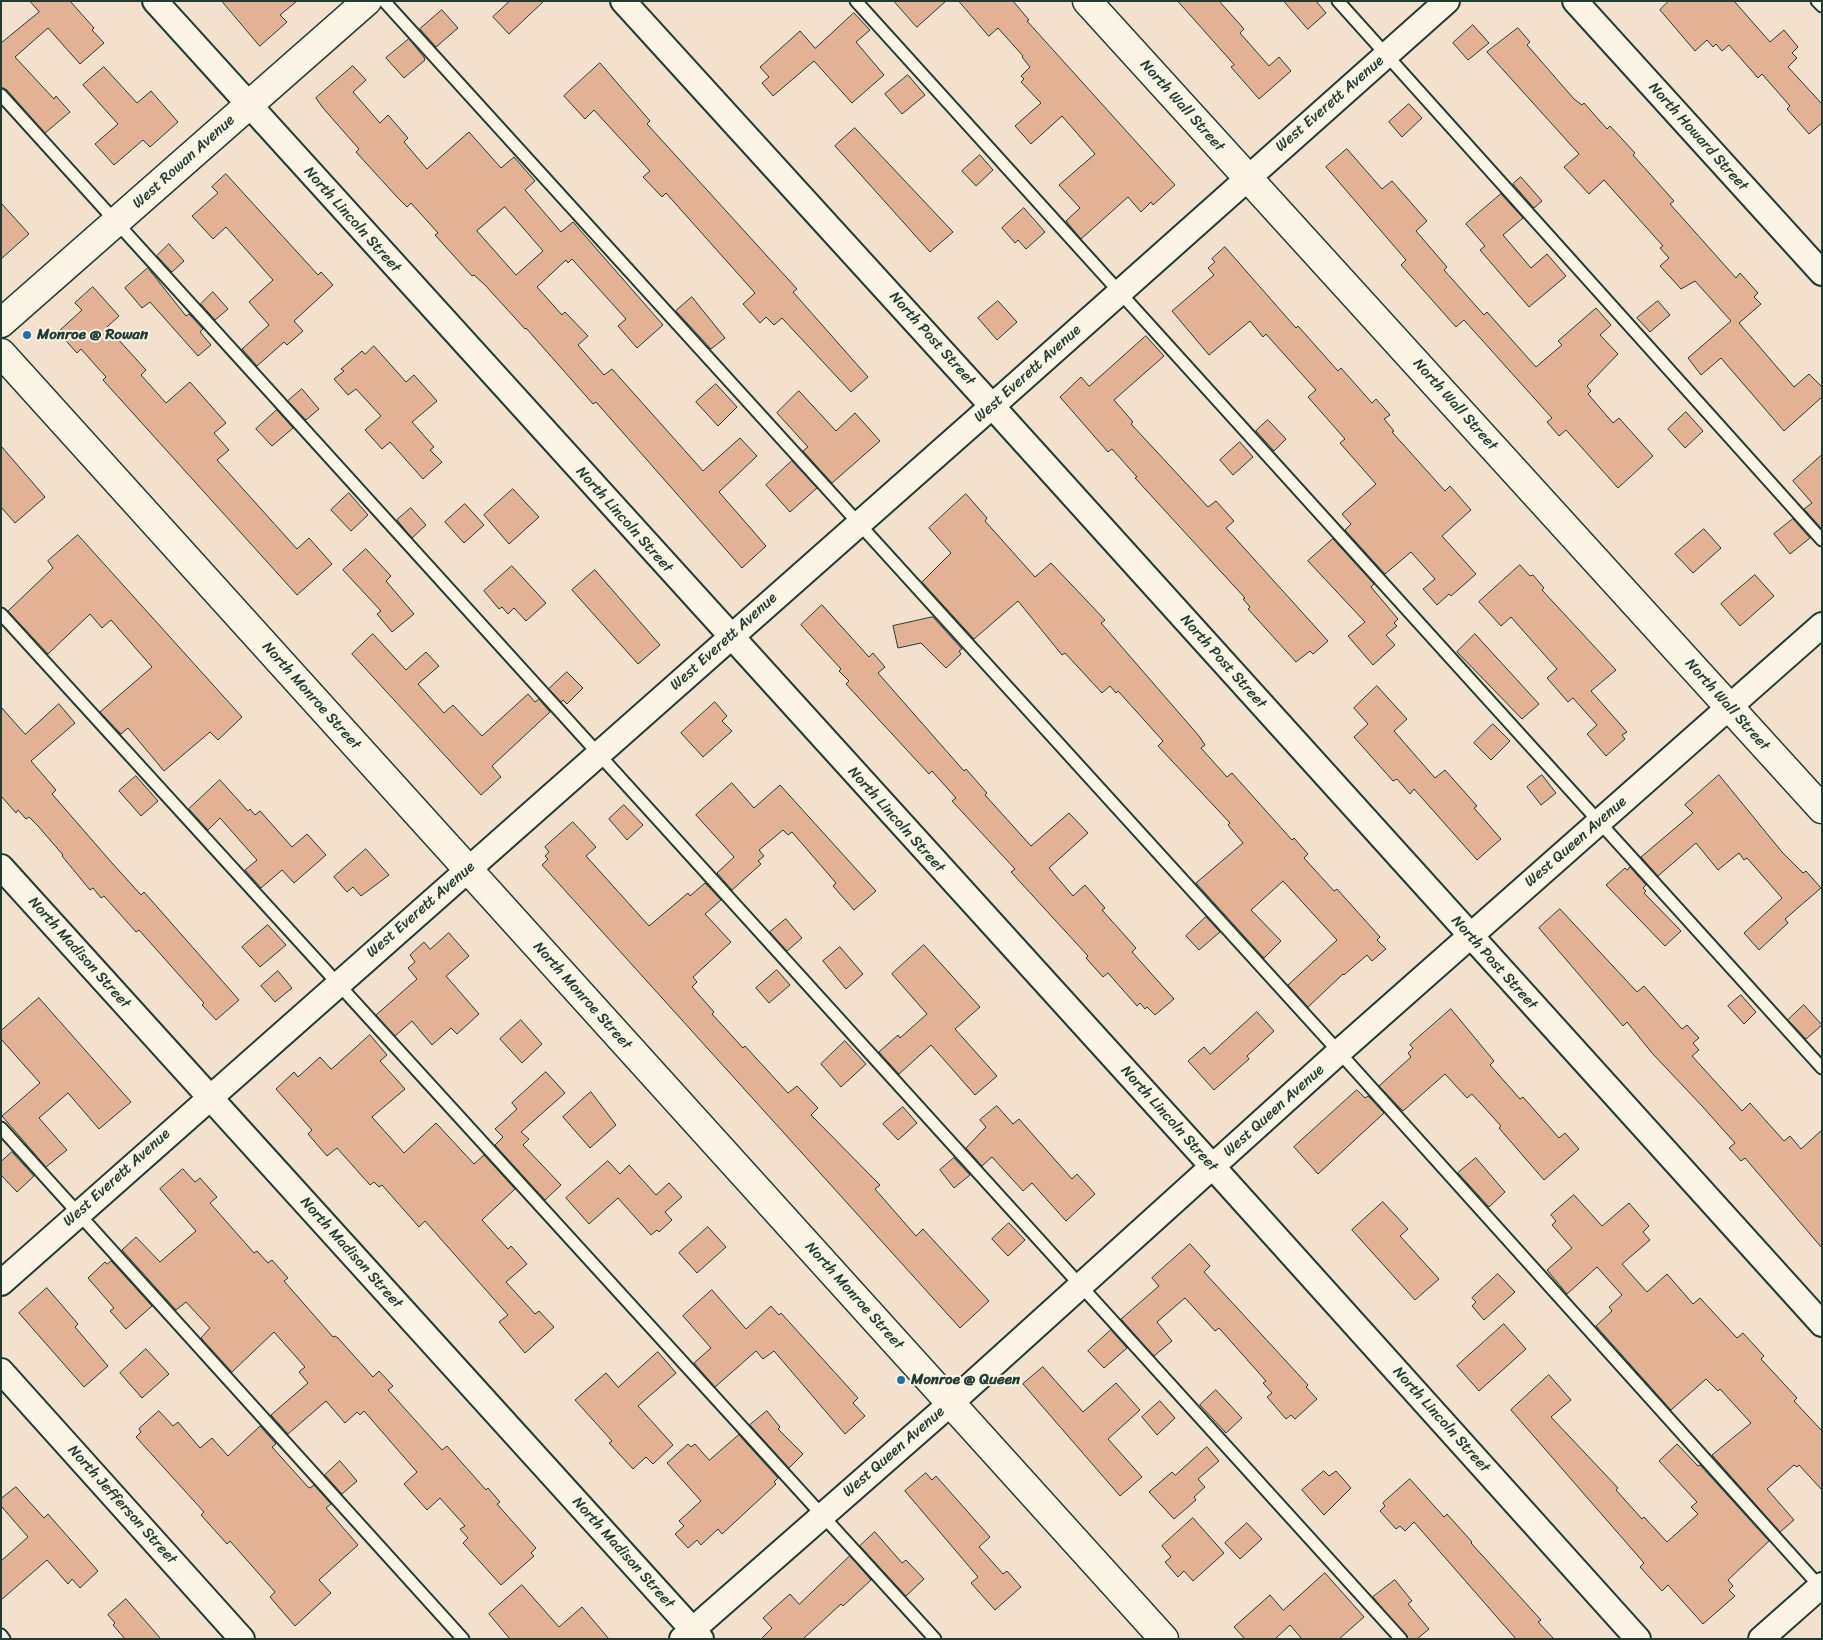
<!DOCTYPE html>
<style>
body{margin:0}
#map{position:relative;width:1823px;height:1640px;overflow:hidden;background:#f4e1cd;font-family:Sriracha,sans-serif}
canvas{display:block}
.frame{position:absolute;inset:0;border:2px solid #1f3d34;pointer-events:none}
</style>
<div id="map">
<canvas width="1823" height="1640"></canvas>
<div class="frame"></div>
</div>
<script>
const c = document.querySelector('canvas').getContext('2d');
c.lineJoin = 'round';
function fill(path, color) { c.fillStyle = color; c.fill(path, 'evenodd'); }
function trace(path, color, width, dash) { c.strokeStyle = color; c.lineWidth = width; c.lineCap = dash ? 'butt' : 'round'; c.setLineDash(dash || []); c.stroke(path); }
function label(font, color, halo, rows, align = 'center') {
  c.font = font + ' Sriracha,sans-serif'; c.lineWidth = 4; c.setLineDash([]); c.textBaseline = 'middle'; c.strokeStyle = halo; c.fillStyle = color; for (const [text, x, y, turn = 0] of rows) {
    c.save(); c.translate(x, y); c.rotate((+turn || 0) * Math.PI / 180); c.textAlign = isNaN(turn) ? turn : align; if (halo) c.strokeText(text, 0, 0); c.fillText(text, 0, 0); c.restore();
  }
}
const building = new Path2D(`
 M30 1H70L94 28 92 30 104 43 80 64 48 28 15 57 54 99 56 96 70 112 45 133 7 90 1 87V43L39 12Z
 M222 1H297L280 15 287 22 260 46Z
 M510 1H544L509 34 493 17Z
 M894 1H946L917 27Z
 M959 1H1013L1029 20 1027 21 1175 185 1153 205 1151 202 1141 212 1128 197 1081 239 1066 221 1080 208 1059 185 1095 154 1062 116 1031 144 1015 126 1041 103 1021 82 1024 79 1021 76 1030 67 1022 57 1023 56 998 28 989 36Z
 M1178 1H1219L1244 29 1240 33 1269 66 1279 57 1291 71 1259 99 1231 67 1234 65Z
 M1284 1H1316L1326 13 1308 29Z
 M1669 1H1734L1770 42 1784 30 1798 47 1792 53 1797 58 1788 67 1822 104V123L1809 134 1787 109 1790 106 1762 74 1758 78 1729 45 1722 51 1716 44 1713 47 1707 40 1695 51 1660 10Z
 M442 10 458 28 436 47 420 29Z
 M854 13 870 30 856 42 884 75 852 103 814 61 773 96 762 83 769 77 760 67 800 31 815 48Z
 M1473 25 1489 43 1468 60 1453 43Z
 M1518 28 1530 42 1527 45 1574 99 1582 105 1584 103 1607 129 1610 126 1635 153 1633 155 1674 201 1670 204 1736 278 1740 273 1758 293 1754 297 1761 304 1739 323 1794 387 1809 374 1822 387V397L1784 431 1721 358 1701 375 1688 358 1731 321 1695 281 1681 289 1660 266 1669 258 1660 248 1663 246 1604 180 1589 194 1564 167 1579 154 1487 52Z
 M409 39 424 57 425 60 404 78 386 58Z
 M600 63 650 121 647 124 797 289 793 292 868 377 851 392 782 318 774 325 766 317 760 323 743 304 755 293 666 193 662 197 643 177 650 171 594 110 585 119 564 96Z
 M353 66 366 80 353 92 380 123 388 115 408 138 404 142 427 169 469 132 501 168 514 157 535 181 525 190 561 232 573 222 663 325 637 348 618 326 626 319 572 259 568 263 566 260 537 287 562 315 565 312 588 336 578 345 604 375 612 369 703 471 740 438 757 456 719 492 766 546 742 568 596 402 593 404 526 328 525 329 485 285 474 275 472 276 435 235 438 233 411 203 407 207 397 197 356 152 359 149 323 108 316 98ZM505 207 543 251 516 275 477 231Z
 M104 67 137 103 151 91 178 122 150 147 143 140 114 165 95 144 118 124 83 85Z
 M908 75 925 95 902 114 885 94Z
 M1409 104 1422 118 1402 137 1389 122Z
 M855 128 953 232 930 252 835 146Z
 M1347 149 1382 189 1392 181 1427 221 1416 231 1447 267 1444 270 1484 315 1487 312 1536 367 1562 345 1558 341 1596 308 1611 325 1600 335 1618 354 1587 386 1591 391 1588 394 1613 423 1619 418 1653 456 1618 488 1566 430 1559 436 1547 422 1552 418 1464 320 1456 327 1401 265 1406 260 1326 167Z
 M980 155 993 170 976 186 962 171Z
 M226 174 318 275 321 272 333 285 294 321 303 331 287 345 284 342 257 366 242 349 269 325 249 302 273 280 226 227 213 239 192 216 218 193 212 187Z
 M1521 177 1542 201 1534 208 1513 184Z
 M1501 194 1523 218 1503 235 1531 268 1547 254 1566 276 1529 307 1480 250 1485 246 1466 224Z
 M1 203 29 234 1 259Z
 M1024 208 1045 232 1026 249 1018 240 1015 243 1002 228Z
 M169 244 184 261 172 272 157 256Z
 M1225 247 1296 328 1298 326 1338 371 1341 368 1372 403 1376 399 1390 415 1384 419 1394 431 1392 432 1445 491 1450 486 1471 510 1442 536 1476 574 1451 596 1449 594 1437 605 1423 589 1435 579 1411 552 1385 574 1345 530 1351 524 1342 514 1376 484 1340 443 1345 439 1308 397 1316 390 1266 334 1263 337 1250 321 1209 355 1172 311 1214 275 1208 268 1215 262 1212 259Z
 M148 268 186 316 189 314 203 329 200 332 211 345 198 356 150 302 142 308 125 288Z
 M93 287 119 316 107 327 146 370 141 375 166 403 190 382 226 423 214 433 229 450 217 460 297 549 309 538 332 564 297 595 103 380 106 377 81 349 77 353 58 332 82 310 75 303Z
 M213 292 228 309 215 320 201 304Z
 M692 297 725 338 711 349 676 311Z
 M998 301 1017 322 997 340 978 318Z
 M1658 301 1670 315 1650 332 1637 318Z
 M1146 336 1164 356 1114 400 1133 422 1131 424 1208 507 1216 501 1234 521 1226 528 1328 641 1313 654 1310 651 1296 662 1248 609 1250 607 1243 599 1245 598 1135 478 1137 477 1112 449 1108 452 1060 397 1081 377 1089 386Z
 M374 346 406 382 414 375 437 401 412 422 434 447 430 450 442 462 423 479 390 442 382 449 365 430 381 416 356 389 348 395 334 379 344 371 341 369 362 351 365 354Z
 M716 384 737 407 718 426 696 402Z
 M302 389 319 409 306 420 288 401Z
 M799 391 836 431 855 413 880 441 832 483 803 451 808 447 777 413Z
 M277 410 293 428 272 446 256 429Z
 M1686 412 1703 431 1685 448 1668 429Z
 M1268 420 1286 439 1274 451 1256 431Z
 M1240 442 1253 457 1233 475 1220 460Z
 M1 446 45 497 15 523 1 507Z
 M1822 455V528H1821L1804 509 1812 503 1793 481Z
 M792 461 817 488 790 512 766 485Z
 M513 489 539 517 509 544 484 515Z
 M349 493 368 515 351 531 331 510Z
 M966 494 987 518 985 521 1035 577 1051 563 1105 620 1101 623 1199 736 1205 745 1201 748 1227 777 1232 773 1292 840 1294 838 1308 854 1304 858 1334 891 1337 889 1380 937 1377 940 1386 949 1372 961 1367 955 1344 975 1343 974 1308 1007 1288 985 1337 940 1283 881 1251 910 1281 941 1264 958 1196 883 1243 843 1228 825 1230 823 1158 746 1163 741 1118 691 1116 693 1110 686 1102 693 1065 653 1062 655 1018 601 974 639 922 582 951 553 929 528Z
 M465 504 484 525 464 543 445 522Z
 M411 508 426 525 412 538 397 520Z
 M1793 519 1810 538 1790 554 1774 534Z
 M1704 529 1721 548 1693 573 1675 554Z
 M78 535 242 717 218 740 210 732 164 771 128 728 121 734 100 712 152 667 111 620 102 628 90 614 48 654 8 611 53 568 48 561Z
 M1333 539 1374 584 1371 587 1398 619 1394 623 1397 626 1386 635 1395 645 1373 665 1348 636 1365 622 1308 561Z
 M366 549 391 576 386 581 414 614 392 632 377 614 381 611 343 570Z
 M1520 565 1530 576 1533 575 1544 588 1542 590 1616 670 1591 691 1627 732 1622 735 1625 739 1606 756 1587 734 1597 725 1573 698 1568 702 1547 678 1557 669 1511 617 1501 626 1479 602Z
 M512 566 546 603 526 621 514 608 508 614 502 607 499 609 484 591Z
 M595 570 660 645 638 664 572 590Z
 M1755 575 1774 596 1740 626 1721 604Z
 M822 605 869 657 873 653 885 667 878 673 964 771 966 769 987 793 985 795 1031 846 1069 813 1088 833 1049 868 1073 896 1085 885 1105 908 1102 910 1136 948 1132 952 1174 999 1155 1015 1147 1007 1145 1009 1140 1003 1137 1006 1108 973 1103 977 1086 958 1088 956 1011 872 1015 869 952 801 956 798 932 771 929 774 846 684 849 681 839 671 841 669 801 625Z
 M933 617 962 649 959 651 961 654 946 668 921 643 898 648 893 626Z
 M373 634 406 670 426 652 439 666 418 684 444 713 453 705 482 736 528 694 535 702 539 699 550 712 492 766 501 777 481 795 352 654Z
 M1475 634 1539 704 1522 719 1457 652Z
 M567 672 583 688 567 704 563 700 561 702 549 689Z
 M1377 686 1407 719 1394 731 1435 778 1445 770 1477 806 1474 808 1501 839 1477 860 1414 789 1410 794 1397 779 1393 781 1354 737 1368 724 1354 708Z
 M715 702 727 716 722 721 732 731 703 757 681 733Z
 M59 704 75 723 31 761 56 790 52 794 112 863 141 895 144 892 239 1000 216 1020 202 1005 204 1003 139 930 136 932 104 896 101 898 93 888 90 890 62 856 63 855 38 826 29 817 26 819 18 810 16 813 1 796V707L25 734Z
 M1493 724 1510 741 1491 760 1474 743Z
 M1542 775 1556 793 1541 805 1527 787Z
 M1719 775 1782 852 1803 873 1806 871 1821 888 1785 919 1788 923 1759 950 1744 933 1782 898 1747 858 1744 860 1739 853 1718 870 1696 843 1658 876 1641 857 1693 813 1685 805Z
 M136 776 158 801 141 816 119 791Z
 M220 780 248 811 250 809 255 815 260 811 292 847 307 834 326 855 294 883 282 870 261 888 245 870 257 860 220 818 208 830 189 809Z
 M732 783 754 808 780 785 876 891 854 910 833 886 836 883 792 832 788 835 783 830 759 850 764 856 758 861 761 864 732 890 717 873 734 857 696 815Z
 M624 805 643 825 627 840 609 819Z
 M573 822 596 847 586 856 649 926 688 893 690 896 705 883 721 900 705 914 731 942 693 977 697 982 692 987 714 1012 712 1014 743 1048 745 1046 788 1093 797 1086 818 1108 811 1115 880 1185 875 1189 916 1236 923 1229 989 1301 960 1328 542 865 548 859 545 856 549 852 545 847Z
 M366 849 389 875 361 896 353 887 347 892 334 877Z
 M1630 867 1646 885 1643 888 1646 891 1644 893 1681 931 1665 946 1606 885 1625 868 1627 870Z
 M1560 909 1637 992 1644 986 1682 1029 1687 1025 1699 1038 1693 1043 1699 1050 1692 1056 1742 1111 1750 1103 1784 1141 1790 1136 1801 1149 1822 1130V1248L1745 1158 1741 1161 1729 1148 1735 1143 1702 1106 1652 1053 1627 1022 1623 1026 1539 928Z
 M1206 917 1220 932 1199 950 1186 936Z
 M786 919 802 938 787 951 770 932Z
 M268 925 286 945 260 967 242 947Z
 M449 933 469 956 446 976 479 1014 457 1034 451 1028 432 1045 412 1021 395 1036 376 1015 417 979 408 968 415 962 410 955 424 942 430 949Z
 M924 945 980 1007 955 1029 997 1076 975 1095 931 1045 899 1074 879 1052 898 1035 900 1038 927 1014 892 974Z
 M840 947 863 974 846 989 823 961Z
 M777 970 790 985 769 1003 756 988Z
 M278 971 292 988 275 1002 261 986Z
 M1741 995 1756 1012 1744 1024 1728 1006Z
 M39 998 131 1102 99 1129 68 1093 39 1118 67 1150 46 1167 2 1116 40 1083 1 1039V1031Z
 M1804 1005 1822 1025 1806 1039 1788 1020Z
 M1451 1009 1494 1061 1490 1065 1520 1099 1523 1097 1559 1138 1565 1133 1579 1149 1544 1180 1499 1128 1501 1126 1472 1094 1467 1098 1445 1074 1403 1111 1379 1086 1411 1057 1408 1053 1413 1048 1410 1045Z
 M1257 1012 1274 1031 1247 1056 1249 1059 1214 1090 1188 1061 1204 1047 1210 1054Z
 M521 1020 542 1044 522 1063 500 1039Z
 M370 1035 387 1055 380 1061 405 1089 372 1117 404 1153 436 1123 474 1164 484 1155 515 1189 482 1220 508 1249 511 1246 527 1264 506 1282 535 1314 539 1311 554 1327 525 1353 499 1322 508 1315 425 1221 419 1227 382 1185 379 1187 374 1182 370 1185 337 1148 327 1156 308 1134 312 1130 276 1089 294 1072 298 1077 320 1057 331 1069Z
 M845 1041 866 1064 841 1087 821 1064Z
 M546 1072 565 1093 521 1132 529 1139 523 1145 561 1185 545 1200 495 1145 503 1137 495 1129 517 1109 512 1103Z
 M1357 1090 1365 1098 1368 1096 1384 1113 1318 1174 1294 1147Z
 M591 1092 616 1125 590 1148 563 1117Z
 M997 1106 1013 1124 1019 1119 1072 1179 1077 1174 1095 1194 1066 1221 1032 1183 1023 1191 992 1157 982 1166 966 1148 986 1127 980 1120Z
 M903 1107 917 1123 898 1140 883 1124Z
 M12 1152 34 1176 17 1192 1 1175V1162Z
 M954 1158 970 1175 954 1188 940 1170Z
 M1476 1158 1505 1192 1489 1207 1458 1173Z
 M608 1161 620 1174 629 1165 656 1195 669 1183 682 1197 665 1212 672 1220 659 1232 657 1230 651 1235 618 1198 589 1224 566 1198Z
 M183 1169 195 1182 200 1178 217 1197 210 1203 254 1253 257 1251 268 1263 272 1260 288 1278 284 1281 333 1337 335 1336 338 1338 373 1377 379 1371 393 1386 388 1390 442 1450 447 1446 486 1490 488 1488 500 1502 497 1504 536 1548 531 1553 534 1556 501 1585 463 1543 468 1538 460 1529 465 1526 440 1498 427 1510 404 1484 417 1472 364 1411 360 1415 357 1412 345 1423 326 1401 288 1434 271 1415 308 1383 299 1372 305 1367 274 1332 232 1372 201 1338 210 1328 186 1302 176 1310 122 1250 136 1237 160 1262 196 1231 160 1189Z
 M1574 1195 1602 1226 1629 1203 1649 1226 1643 1232 1650 1240 1622 1264 1647 1292 1667 1274 1693 1304 1700 1298 1737 1338 1743 1333 1764 1356 1761 1359 1797 1398 1794 1401 1822 1431V1490L1799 1465 1797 1467 1794 1465 1767 1489 1794 1520 1780 1532 1712 1455 1751 1423 1720 1389 1718 1391 1706 1379 1671 1410 1596 1326 1612 1311 1609 1307 1622 1295 1597 1267 1567 1294 1547 1270 1572 1248 1552 1225 1556 1221 1551 1215Z
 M1383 1202 1408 1229 1400 1236 1439 1279 1415 1300 1352 1230Z
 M1009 1223 1025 1240 1008 1256 992 1239Z
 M708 1227 726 1247 697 1273 679 1253Z
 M1190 1244 1210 1266 1204 1272 1308 1385 1306 1387 1317 1399 1295 1419 1291 1415 1286 1419 1267 1397 1272 1393 1263 1383 1266 1381 1219 1328 1215 1331 1185 1298 1157 1322 1172 1341 1154 1356 1121 1319 1159 1286 1152 1278Z
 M111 1261 152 1306 126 1329 110 1311 114 1308 88 1278 105 1262 107 1264Z
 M1498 1274 1515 1292 1484 1320 1472 1306 1476 1302 1472 1298Z
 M47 1288 78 1324 75 1327 108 1366 84 1387 19 1313Z
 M712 1290 746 1329 771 1306 779 1315 781 1313 858 1398 853 1403 865 1416 845 1434 774 1351 763 1359 756 1351 715 1387 694 1363 711 1348 683 1316Z
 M1504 1324 1526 1349 1479 1391 1457 1366Z
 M1111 1330 1127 1348 1104 1368 1088 1351Z
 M146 1349 169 1374 142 1398 120 1373Z
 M658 1352 676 1373 638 1406 673 1445 653 1464 646 1457 633 1469 609 1443 612 1441 575 1400 606 1373 618 1387Z
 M1043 1367 1083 1412 1116 1383 1140 1410 1108 1439 1142 1477 1120 1496 1023 1384Z
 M1549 1375 1571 1400 1551 1417 1618 1488 1616 1490 1642 1519 1644 1517 1667 1542 1698 1514 1691 1507 1697 1502 1659 1461 1677 1444 1698 1466 1700 1465 1769 1541 1728 1580 1733 1586 1729 1590 1735 1596 1703 1624 1668 1585 1662 1591 1640 1567 1644 1563 1511 1410Z
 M1216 1390 1242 1418 1226 1433 1200 1405Z
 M1160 1401 1175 1418 1157 1435 1142 1417Z
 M159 1411 173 1426 178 1422 200 1448 212 1438 228 1456 260 1426 276 1444 272 1447 308 1487 310 1488 314 1485 331 1504 326 1508 358 1545 319 1580 331 1593 295 1626 270 1597 275 1592 230 1541 227 1544 201 1515 204 1512 136 1437 141 1432 139 1429Z
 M767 1411 780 1427 778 1429 803 1454 789 1468 750 1425Z
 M739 1435 778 1478 774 1482 776 1484 722 1534 718 1529 701 1545 697 1540 688 1548 675 1534 684 1526 679 1521 701 1501 667 1463 688 1444 691 1447 695 1444 709 1460Z
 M1207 1447 1219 1461 1198 1479 1205 1487 1194 1497 1196 1500 1174 1519 1149 1492 1172 1472 1175 1475Z
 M340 1461 357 1481 342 1494 325 1475Z
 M1324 1471 1329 1476 1336 1471 1351 1488 1324 1515 1302 1490Z
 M926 1473 932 1480 936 1476 990 1537 979 1547 1003 1574 1007 1571 1021 1587 995 1610 971 1583 978 1577 905 1491Z
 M1410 1479 1444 1517 1447 1514 1472 1542 1471 1543 1541 1620 1538 1622 1554 1639H1516L1414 1522 1405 1531 1400 1526 1396 1529 1380 1511 1385 1506 1383 1503Z
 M16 1487 44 1518 48 1514 98 1571 80 1588 72 1579 68 1584 47 1560 1 1600V1561L28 1537 1 1506V1499Z
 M1193 1518 1224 1553 1193 1581 1184 1571 1178 1577 1165 1562 1171 1557 1162 1546Z
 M1247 1523 1262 1539 1240 1559 1225 1543Z
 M875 1532 902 1563 906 1560 924 1579 906 1596 860 1546Z
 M850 1556 871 1580 843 1606 841 1604 803 1639H761L772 1628 763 1618 790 1594 799 1604Z
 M1325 1573 1364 1617 1339 1639H1302L1290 1625 1275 1639H1245L1234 1627 1270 1595 1283 1610Z
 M1395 1580 1412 1601 1408 1604 1429 1629 1417 1639H1408L1373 1597Z
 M522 1585 559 1627 582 1607 609 1639H510L489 1614Z
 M126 1599 161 1639H125L113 1625 115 1623 108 1615Z`);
const service = new Path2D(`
 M384 1 1339 1052 1822 1589
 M856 1 1822 1068
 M1338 1 1822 540
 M1817 1 1822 6
 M1 95 1401 1639
 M1 614 935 1639
 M1 1128 463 1639
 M1 1635 4 1639`);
const minor = new Path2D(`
 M155 1 1213 1167 1638 1639
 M623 1 992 406 1822 1324
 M1575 1 1822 273
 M1 867 701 1639
 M1 1283C329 989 660 699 990 408 1143 273 1294 136 1447 1
 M1 1371 242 1639
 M682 1639 951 1403 1339 1052 1822 625
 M1761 1639 1822 1585`);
const tertiary = new Path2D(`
 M1087 1 1822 809
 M1 323 367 1`);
const secondary = new Path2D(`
 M1 353 1164 1639`);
const markers = [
 [27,335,5,"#1f6fb2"],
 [901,1380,5,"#1f6fb2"]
];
const streetNames = [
 ["West Everett Avenue",1330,104,-41],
 ["North Wall Street",1182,106,48],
 ["North Howard Street",1698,137,48],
 ["West Rowan Avenue",184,162,-42],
 ["North Lincoln Street",352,220,48],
 ["North Post Street",932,339,48],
 ["West Everett Avenue",1028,374,-42],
 ["North Wall Street",1455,405,48],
 ["North Lincoln Street",624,520,48],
 ["West Everett Avenue",724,642,-42],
 ["North Post Street",1223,662,48],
 ["North Monroe Street",311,696,48],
 ["North Wall Street",1727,705,48],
 ["North Lincoln Street",896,820,48],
 ["West Queen Avenue",1576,842,-41],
 ["West Everett Avenue",421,910,-41],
 ["North Madison Street",79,953,48],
 ["North Post Street",1494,963,48],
 ["North Monroe Street",582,996,48],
 ["West Queen Avenue",1274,1111,-42],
 ["North Lincoln Street",1169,1119,48],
 ["West Everett Avenue",117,1178,-42],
 ["North Madison Street",351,1253,48],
 ["North Monroe Street",854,1296,48],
 ["North Lincoln Street",1441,1420,48],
 ["West Queen Avenue",894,1452,-41],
 ["North Jefferson Street",122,1505,48],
 ["North Madison Street",623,1553,48]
];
const poiNames = [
 ["Monroe @ Rowan",37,335],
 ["Monroe @ Queen",911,1380]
];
fill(building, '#e3b294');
trace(building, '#1f3d34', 1);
trace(service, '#1f3d34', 15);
trace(minor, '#1f3d34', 28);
trace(tertiary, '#1f3d34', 31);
trace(secondary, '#1f3d34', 31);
trace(service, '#fcf5e5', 11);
trace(minor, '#fcf5e5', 24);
trace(tertiary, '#fcf5e5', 28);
trace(secondary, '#fcf5e5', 28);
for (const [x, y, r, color] of markers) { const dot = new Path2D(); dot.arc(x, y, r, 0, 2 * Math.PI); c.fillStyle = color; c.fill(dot); trace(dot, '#fcf5e5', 2); }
label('15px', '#1f3d34', '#fcf5e5', streetNames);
label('bold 15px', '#1f3d34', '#fcf5e5', poiNames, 'left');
</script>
